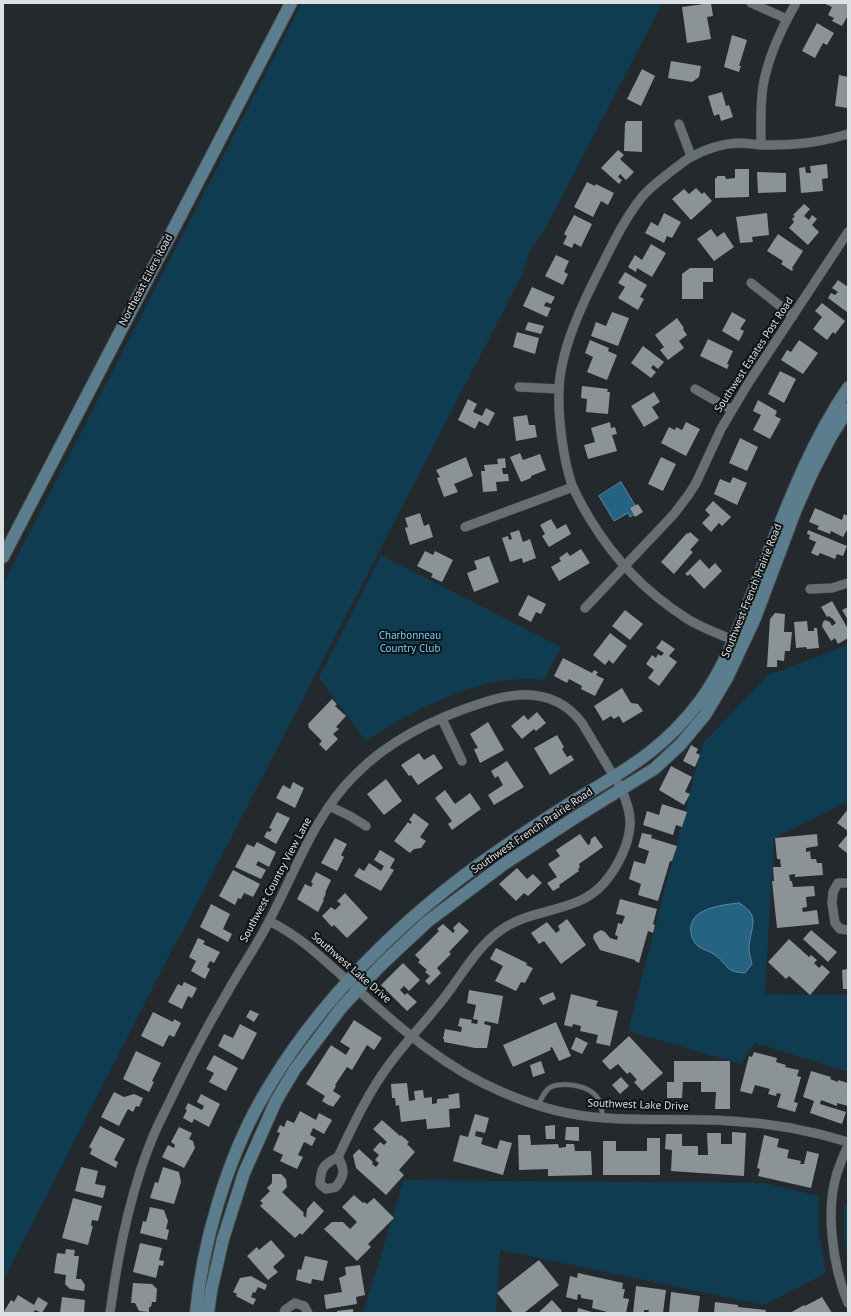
<!DOCTYPE html>
<style>
body{margin:0}
#map{position:relative;width:851px;height:1316px;overflow:hidden;background:#23292c;font-family:"PT Sans",sans-serif}
canvas{display:block}
.frame{position:absolute;inset:0;border:4px solid #dde0e3;pointer-events:none}
</style>
<div id="map">
<canvas width="851" height="1316"></canvas>
<div class="frame"></div>
</div>
<script>
const c = document.querySelector('canvas').getContext('2d');
c.lineJoin = 'round';
function fill(path, color) { c.fillStyle = color; c.fill(path, 'evenodd'); }
function trace(path, color, width, dash) { c.strokeStyle = color; c.lineWidth = width; c.lineCap = dash ? 'butt' : 'round'; c.setLineDash(dash || []); c.stroke(path); }
function label(font, color, halo, rows, align = 'center') {
  c.font = font + ' "PT Sans",sans-serif'; c.lineWidth = 4; c.setLineDash([]); c.textBaseline = 'middle'; c.strokeStyle = halo; c.fillStyle = color; for (const [text, x, y, turn = 0] of rows) {
    c.save(); c.translate(x, y); c.rotate((+turn || 0) * Math.PI / 180); c.textAlign = isNaN(turn) ? turn : align; if (halo) c.strokeText(text, 0, 0); c.fillText(text, 0, 0); c.restore();
  }
}
const green = new Path2D(`
 M302 3H660L659 10 543 233 530 250 522 275 184 929 175 944 3 1281V584Z
 M381 555 561 647 544 680C487 671 412 710 366 741L319 678Z
 M848 645V801L774 838 765 994 848 995V1072L755 1043 741 1064 628 1031 703 743 768 675Z
 M404 1180 765 1183 819 1196V1235L826 1273 764 1305 500 1250 496 1313H363Z
 M844 1204 848 1205V1260L844 1238Z`);
const water = new Path2D(`
 M621 482 639 512 630 517 628 513 614 521 599 496Z
 M739 903C762 916 750 927 749 948 749 954 751 959 752 964L745 973C724 972 728 964 715 955 710 951 703 950 698 946 695 944 691 937 691 933 687 908 722 905 739 903Z`);
const building = new Path2D(`
 M711 3 713 16 707 17 711 39 687 43 682 7Z
 M823 3H848V15L842 26 832 21 834 18 828 15 832 7Z
 M817 23 834 33 827 45 823 43 815 58 802 51Z
 M732 35 747 40 739 66H741L739 72 724 67Z
 M671 61 701 66 699 77 692 82 668 78Z
 M642 69 655 76 641 106 627 99Z
 M839 75 848 77V103L847 108 835 106Z
 M722 92 726 106 729 105 733 117 721 121 719 114 714 116 708 96Z
 M626 121H642V152L624 151 625 123H626Z
 M618 150 624 155 620 159 634 172 626 180 620 174 618 177 622 180 619 184 601 168Z
 M827 164 828 178 822 179 823 191 801 193 799 168 805 167 806 173H811L810 166Z
 M735 169H749V197L715 198V178H717V176H725L726 179 735 178Z
 M757 172 786 173V192L758 193Z
 M587 182 595 186 596 184 614 193 608 205 601 201 593 217 574 207Z
 M696 188 702 194 704 192 712 201 691 220 672 199 684 189 689 194Z
 M804 204 810 209 804 216 809 220 812 215 817 219 812 225 819 232 808 245 789 228 794 222 792 219 795 216 793 215Z
 M664 213 681 222 672 238 667 236 664 243 645 233 651 222 658 226Z
 M767 213 769 235 752 237 753 242 740 243 736 217Z
 M574 215 592 224 581 247 574 243 572 248 563 244 567 236 564 234Z
 M711 229 717 237 724 232 734 247 714 261 697 239Z
 M778 234 803 251 792 268 793 269 792 271 781 264 783 261 767 251Z
 M651 244 666 253 652 277 637 268 636 272 628 267 635 255 642 260Z
 M556 255 569 261 564 272 568 274 563 285 545 276Z
 M690 268H713V282H703V299H682V274Z
 M625 272 647 285 640 297 644 299 638 310 618 298 625 287 618 283Z
 M838 280 848 287 847 312 828 298 831 293 835 295 838 292 832 288Z
 M532 287 555 297 551 304 546 302 544 306 551 308 547 317 523 306Z
 M822 303 845 321 835 334 833 332 827 340 813 329 822 317 815 311Z
 M612 312 629 318 618 346 591 336 596 322 606 326Z
 M732 312 746 320 740 329 744 331 739 341 722 331Z
 M677 318 684 328 683 329 687 335 679 341 684 348 668 360 660 350 664 347 655 335Z
 M528 322 544 326 541 334 525 330Z
 M517 332 539 338 535 354 513 347Z
 M708 339 733 351 727 364 729 365 727 369 700 356Z
 M590 340 609 348 608 351 617 355 607 380 587 372 593 357 585 353Z
 M799 340 818 353 803 374 781 360 787 350 791 352Z
 M643 346 664 362 658 369 653 365 651 368 656 372 651 378 631 363Z
 M780 371 796 379 784 403 768 394Z
 M582 386 608 389 607 392H610L608 414 586 412 587 399 581 398Z
 M654 392 660 402 652 407 659 418 644 427 631 406Z
 M468 399 477 404 473 412 482 416 486 408 495 413 488 426 479 421 475 429 458 420Z
 M758 400 777 411 775 416 781 419 770 439 753 430 761 415 753 411Z
 M527 415 529 425H535L537 437 516 441 513 417Z
 M610 422 611 428 615 427 617 434 612 435 617 451 588 459 584 445 595 442 591 428Z
 M686 422 700 429 686 456 661 443 669 427 675 430 676 427 682 430Z
 M740 438 758 447 747 471 729 463Z
 M520 453 523 460 540 454 546 470 531 476V478L521 482 510 457Z
 M466 457 473 476 454 484 458 492 444 497 437 478 440 477 436 470Z
 M661 457 676 464 663 491 648 484Z
 M505 458 506 468H502L503 474H508L509 481 496 482 497 491 483 492 481 471H485L484 465 498 464 497 459Z
 M733 477 747 483 737 505 714 494 720 479 730 483Z
 M713 501 731 517 722 526 719 523 711 532 702 523 710 515 705 510Z
 M638 504 643 512 635 517 630 508Z
 M815 508 842 520 844 514 848 516V530H847L843 537 831 531 830 534 817 529 819 526 809 522Z
 M420 513 424 526 429 524 433 537 410 545 405 528 408 527 405 518Z
 M551 519 557 529 566 524 571 534 549 547 542 536 545 534 540 525Z
 M519 530 523 542 530 539 536 558 523 563 522 558 510 562 502 538 508 536 509 540 512 539 510 533Z
 M808 530 847 546 843 556 837 554 835 559 820 553 818 556 811 553 816 542 809 539 810 535 807 534Z
 M690 532 699 540 690 550 693 552 674 574 661 562 687 533 688 534Z
 M581 549 590 563 559 581 551 567 561 561 559 558 567 552 570 556Z
 M425 551 433 555 435 551 453 560 442 582 431 577 433 574 417 566Z
 M489 556 499 582 474 592 467 573 477 569 474 561Z
 M700 559 709 569 715 563 722 571 704 589 690 574 688 576 685 574Z
 M528 595 546 604 541 614 536 612 531 622 518 615Z
 M832 601 848 629V638L838 644 835 638 831 641 822 626 823 622 825 620 830 622 832 626 836 623 832 618H831L829 616 827 617 821 607Z
 M848 607V620L842 610Z
 M625 610 643 624 630 640 612 626Z
 M775 613 785 614 784 632H792L790 651H785L784 661 777 660V667H767L770 619Z
 M807 621 808 631H814V628H817L819 648 807 649 806 647 796 648 794 622Z
 M610 633 627 646 613 664 609 660 605 665 593 655Z
 M662 640 675 649 669 656 677 662 659 686 648 678 654 670 646 664 652 655 656 658 658 654 661 656 664 653 656 648Z
 M563 658 592 673 594 670 598 672 596 675 604 679 595 696 581 689 582 686 569 679 567 683 554 676Z
 M622 688 631 703 638 704 643 711 623 723 619 716 614 719 611 716 603 721 594 706Z
 M332 699 337 704 335 706 346 716 336 727 339 729 333 734 338 739 326 751 319 744 322 741 308 727 309 726 308 724Z
 M537 712 546 723 536 731 534 729 522 739 511 726 524 715 528 720Z
 M488 722 504 750 480 763 474 749 478 748 470 734Z
 M557 735 564 747 562 749 567 757 571 755 574 760 550 775 534 748Z
 M691 745 698 749 696 753 700 755 695 767 683 761Z
 M419 753 424 760 434 754 443 768 418 785 411 775 409 776 401 765Z
 M507 761 524 787 494 805 488 795 503 785 498 776 495 778 491 771Z
 M671 766 692 777 685 792 690 794 684 805 659 790Z
 M386 779 402 801 384 815 367 794Z
 M293 782 304 788 295 808 276 798 283 785 290 789Z
 M445 790 455 804 470 793 481 809 452 830 448 824 452 821 435 798Z
 M662 804 687 812 682 827 676 825 673 835 643 825 647 811 659 815Z
 M848 809V831L837 823Z
 M277 812 290 818 276 844 264 837 267 831 270 832 272 829 269 828Z
 M414 813 429 824 420 837 426 841 421 848 414 849 410 853 394 841 408 822 410 824 412 822 409 820Z
 M642 833 652 835 651 838 677 846 672 861H670L658 901 638 895 641 884 629 879 634 861 645 864 649 851 638 847Z
 M580 834 588 845 590 844 591 839 595 836 603 847 579 864 580 867 578 869 579 871 559 885 560 887 553 891 547 883 557 877 548 864 560 856 556 850Z
 M817 834 818 846 806 848V852L810 851 811 859H816L817 863H822L823 875 795 877V874L789 875 790 881H792L793 887 814 886 815 896 806 897 807 907 802 908 803 912 817 910 819 924 777 928 772 881H774L773 867H781L780 859H777L775 838Z
 M848 834V854L838 846Z
 M335 838 347 844 341 855 344 857 337 871 321 863Z
 M257 842 276 852 269 867 258 861 256 865 266 870 261 879 235 867 247 844 254 847Z
 M380 850 395 859 390 868 394 870 381 891 354 876 359 868 364 871 369 863 381 871 384 866 374 860Z
 M517 868 527 879 533 874 542 883 528 896 524 893 516 901 499 884Z
 M233 870 260 884 253 897 244 893 241 899 238 898 235 905 219 896Z
 M316 872 331 880 325 893 326 894 323 899 324 900 318 912 297 899 305 884 311 887 313 884 311 882Z
 M345 893 368 918 347 938 334 925 332 927 322 916 331 907 335 910 341 904 337 901Z
 M620 899 657 909 653 924 655 925 653 933 648 931 639 963 635 961V960L600 950 593 938 594 934 601 930 605 932 610 938 617 940 618 936 615 935 618 923 622 924 625 916 616 914Z
 M211 904 230 914 223 929 232 934 228 942 200 927Z
 M567 919 586 945 561 964 544 941 539 944 531 933 547 922 556 933 560 930 558 926Z
 M459 922 469 931 449 952 451 954 437 968 441 973 429 985 425 981 430 976 425 972 427 970 418 962 420 960 415 955 439 931 437 929 443 924 453 933 455 931 453 928Z
 M811 930 837 952 828 962 803 939Z
 M198 938 205 941 203 944 220 952 214 963 210 961 207 967 210 969 205 979 191 971 196 961 189 957Z
 M789 939 809 957 811 955 817 960 814 963 819 968 822 965 830 972 810 995 789 976 786 979 768 962Z
 M496 948 527 963 526 965 533 968 525 983 521 982 516 991 495 981 503 966 490 959Z
 M403 963 420 980 409 991 404 986 400 990 405 995 407 993 417 1002 407 1011 381 985Z
 M848 969V989H843L842 970Z
 M184 982 197 988 192 998 188 996 182 1009 168 1002 178 984 182 986Z
 M469 990 503 996 498 1024 485 1021 484 1024 491 1026 487 1048H475L444 1042V1039H443L445 1029 461 1032 462 1027 458 1026 460 1018 472 1020 471 1023 477 1024 478 1020 473 1019 476 1005 467 1003Z
 M553 992 556 999 543 1005 539 998Z
 M571 994 598 1001 596 1006 618 1011 610 1046 596 1043 598 1035 580 1031 581 1026 573 1024 572 1027 564 1025Z
 M250 1010 259 1014 254 1022 246 1017Z
 M153 1012 173 1022 174 1019 181 1023 174 1037 169 1035 163 1047 141 1036Z
 M354 1020 382 1038 374 1050 367 1045 352 1070 347 1067 335 1085 336 1086 333 1091 341 1096 333 1107 330 1105V1106L322 1101 325 1096 306 1084 331 1045 346 1055 350 1048 340 1042Z
 M556 1022 571 1056 559 1061 552 1047 550 1048 551 1050 513 1067 503 1045Z
 M240 1024 257 1033 243 1060 218 1046 224 1034 233 1038Z
 M629 1036 663 1073 642 1091 634 1082 637 1080 630 1072 627 1074 618 1064 610 1070 602 1061Z
 M576 1037 588 1043 582 1054 571 1049Z
 M136 1051 161 1063 152 1081 154 1082 149 1092 123 1079Z
 M754 1052 777 1058 776 1062 786 1065 785 1067 799 1070 797 1076 801 1077 794 1102 798 1103 795 1112 777 1107 781 1094 777 1093 776 1096 768 1094 770 1089 755 1085 752 1094 740 1091 749 1056 752 1057Z
 M214 1055 238 1068 226 1091 209 1082 214 1073 206 1069Z
 M541 1061 545 1073 533 1077 530 1065Z
 M674 1061H730V1109H715L716 1092H701V1082H683L682 1098H667V1082H674Z
 M811 1071 831 1077 830 1079 838 1082V1080L848 1083V1106L837 1103V1106L821 1100 820 1104 846 1112 842 1124 810 1113 814 1101 803 1097Z
 M621 1077 629 1086 620 1094 612 1085Z
 M407 1083 409 1101 415 1100 414 1091 423 1090 424 1098 432 1097V1104L437 1103V1099L449 1098 448 1095 459 1093 460 1108 449 1109 450 1127 427 1129 426 1119 401 1122 399 1105 396 1106 395 1098H392L391 1084Z
 M114 1092 124 1097 134 1094 143 1098 139 1107 136 1106 133 1112 128 1109 119 1126 101 1117Z
 M201 1094 220 1104 209 1127 194 1119 192 1123 183 1118 187 1110 185 1109 188 1103 202 1110 204 1106 197 1102Z
 M300 1111 316 1120 319 1113 332 1120 324 1134 313 1128 310 1135 316 1138 312 1146 304 1142 298 1155 303 1157 297 1169 280 1161 283 1155 273 1150 280 1133 277 1132 280 1125 284 1127 287 1120 294 1123Z
 M475 1114 489 1118 485 1133 476 1131 475 1136 483 1138 481 1144 497 1149 500 1140 512 1143 503 1175 453 1161 460 1135 468 1137Z
 M382 1120 400 1136 401 1135 409 1142 407 1144 415 1152 399 1170 404 1175 386 1195 356 1168 353 1155 359 1149 373 1162 372 1164 376 1167 379 1163 375 1160 379 1155 373 1150 380 1142 384 1145 387 1142 373 1129Z
 M555 1125V1139H546L545 1126Z
 M100 1126 125 1139 114 1160 118 1162 116 1168 90 1154 92 1149 89 1147Z
 M179 1127 192 1133 189 1139 193 1141 195 1148 184 1168 162 1157 168 1145 174 1148 175 1145 171 1142Z
 M566 1127H579V1141L565 1140Z
 M732 1132 746 1133 744 1176 671 1171 672 1150 665 1149 666 1134H682V1146H698V1155H708L707 1133H721V1144H732Z
 M518 1135H530L531 1145 558 1144 559 1148 566 1147V1144H574L575 1151H591L592 1175 548 1176V1169L519 1170Z
 M764 1135 779 1139 777 1147 789 1150 787 1158 801 1161 800 1164H804L807 1151 819 1154 811 1188 758 1176 760 1169 757 1168Z
 M647 1138H660V1175H603V1141H616V1151H647Z
 M81 1167 98 1171 95 1184 106 1186 103 1198 75 1191Z
 M163 1167 179 1172 181 1182 174 1204 150 1198 155 1182 158 1183Z
 M272 1174H281L286 1179 287 1187 282 1192 304 1213 303 1215 306 1218 307 1209 314 1201 324 1211 302 1235 300 1233 295 1238 260 1206 263 1203 260 1201 270 1191 267 1188 272 1183Z
 M354 1195 363 1203 364 1202 367 1204 374 1198 394 1218 368 1244 371 1247 357 1261 324 1229 332 1222H343L350 1229 357 1222 342 1207Z
 M73 1198 102 1206 98 1221 92 1220 91 1226H93L88 1245 62 1238Z
 M150 1207 164 1210 168 1221 166 1229 169 1230 167 1240 140 1233 143 1221 146 1222Z
 M271 1240 285 1256 273 1267 278 1272 268 1280 247 1256 257 1247 259 1250Z
 M140 1243 162 1248 159 1260 164 1261 163 1266 159 1265 156 1278 133 1272Z
 M66 1249 75 1250 74 1256H79L76 1279H81L85 1285 84 1291 70 1289 65 1284 66 1275 54 1273 57 1253 65 1254Z
 M305 1256 328 1261 323 1281 312 1279 311 1284 296 1280 298 1269 301 1270Z
 M539 1260 559 1285 524 1313H513L497 1293Z
 M360 1265 365 1295 356 1297 357 1304 326 1309 324 1295 342 1292 339 1278 346 1275 345 1267Z
 M578 1273 623 1283 622 1289H625L623 1298 629 1299 626 1313H611L592 1308 593 1300 581 1298V1295L578 1294 577 1300 566 1297 570 1276 577 1278Z
 M251 1276 267 1285 265 1290 258 1287 255 1293 253 1292 251 1297 256 1299 253 1305 236 1296 237 1294 233 1292 240 1278Z
 M133 1283 152 1284 157 1289 156 1302H152L151 1307H149V1312L139 1311 135 1303H131Z
 M636 1286 666 1290 663 1313H648L649 1310H644V1313H633Z
 M671 1292 700 1296 698 1313H669Z
 M18 1295 34 1305 38 1297 48 1303 42 1313 35 1310 33 1313H3L11 1300 14 1302Z
 M62 1297 85 1300 84 1313H60Z
 M822 1297 832 1313H790L804 1305 805 1306Z
 M552 1300 562 1311 560 1313H538Z
 M715 1302 738 1305V1307L766 1310 765 1313H714Z
 M578 1308 592 1312V1313H577Z
 M353 1309V1313H337V1311Z`);
const lane = new Path2D(`
 M538 1105C542 1098 545 1089 553 1086 566 1082 589 1086 597 1097 601 1102 602 1111 603 1118`);
const street = new Path2D(`
 M751 3 787 19
 M679 124 691 156
 M761 145C761 125 760 105 763 86 768 57 781 29 796 3
 M751 283 793 316
 M519 387 559 389
 M695 389 732 410
 M465 527 573 487
 M810 589 832 588 848 583
 M585 608 674 514 689 494 696 483 721 429 749 382 848 232
 M738 642C722 635 701 628 686 618 647 593 614 559 590 519 584 509 577 497 572 485 563 459 558 418 559 390 560 350 583 302 601 267 613 243 625 218 642 197 651 186 663 178 674 169 680 165 686 159 693 156 706 149 723 144 737 143 745 143 753 144 760 145 772 145 784 145 795 144 813 143 831 139 848 134
 M442 719 462 761
 M329 806 350 816 366 826
 M848 883H838L833 892 832 903 835 923 840 929 848 930
 M269 921C304 938 329 965 358 990 402 1030 447 1069 502 1092 534 1106 570 1116 605 1118 647 1121 689 1118 731 1121 771 1123 809 1130 848 1142
 M848 1145C844 1154 840 1164 837 1173 825 1211 833 1267 848 1303
 M338 1157C345 1170 345 1175 336 1187L326 1189 320 1184C321 1167 323 1165 338 1157Z
 M110 1313C118 1252 130 1191 154 1134 163 1114 173 1095 182 1076 196 1048 211 1020 227 993 240 969 256 947 268 923 295 873 314 815 355 775 390 739 437 717 485 702 521 690 557 690 582 723L622 790C626 801 631 813 630 825 629 845 617 868 604 883 578 913 536 907 504 928 479 944 465 970 447 994 430 1017 409 1038 391 1062 369 1091 354 1123 338 1157
 M284 1313 285 1310 295 1303 304 1306 308 1313`);
const secondary = new Path2D(`
 M3 557 291 3
 M196 1313C202 1244 227 1160 261 1100 317 1001 405 915 498 851 527 831 557 811 587 793 633 766 668 744 700 701 726 666 740 624 756 584 783 517 807 448 848 388
 M208 1313 211 1291 223 1239 244 1173 276 1101 295 1069 341 1008 381 965 427 922 504 864 576 817 654 769 680 745 705 715 727 678 755 618 796 509 812 473 830 438 848 409`);
const streetNames = [
 ["Northeast Eilers Road",146,280,-62],
 ["Southwest Estates Post Road",754,355,-57],
 ["Southwest French Prairie Road",752,591,-68],
 ["Southwest French Prairie Road",532,831,-34],
 ["Southwest Country View Lane",276,880,-62],
 ["Southwest Lake Drive",351,968,41],
 ["Southwest Lake Drive",638,1105,2]
];
const parkNames = [
 ["Charbonneau",410,636],
 ["Country Club",410,649]
];
fill(green, '#0f3c51');
fill(water, '#246381');
trace(water, '#5c889e', 1);
fill(building, '#8c9397');
trace(lane, '#42484a', 6);
trace(street, '#42484a', 10);
trace(secondary, '#42484a', 14);
trace(lane, '#686f72', 4.5);
trace(street, '#686f72', 9);
trace(secondary, '#5c7d8d', 12);
label('11px', '#dde0e3', '#0f1113', streetNames);
label('11px', '#74cefe', '#0f1113', parkNames);
</script>
